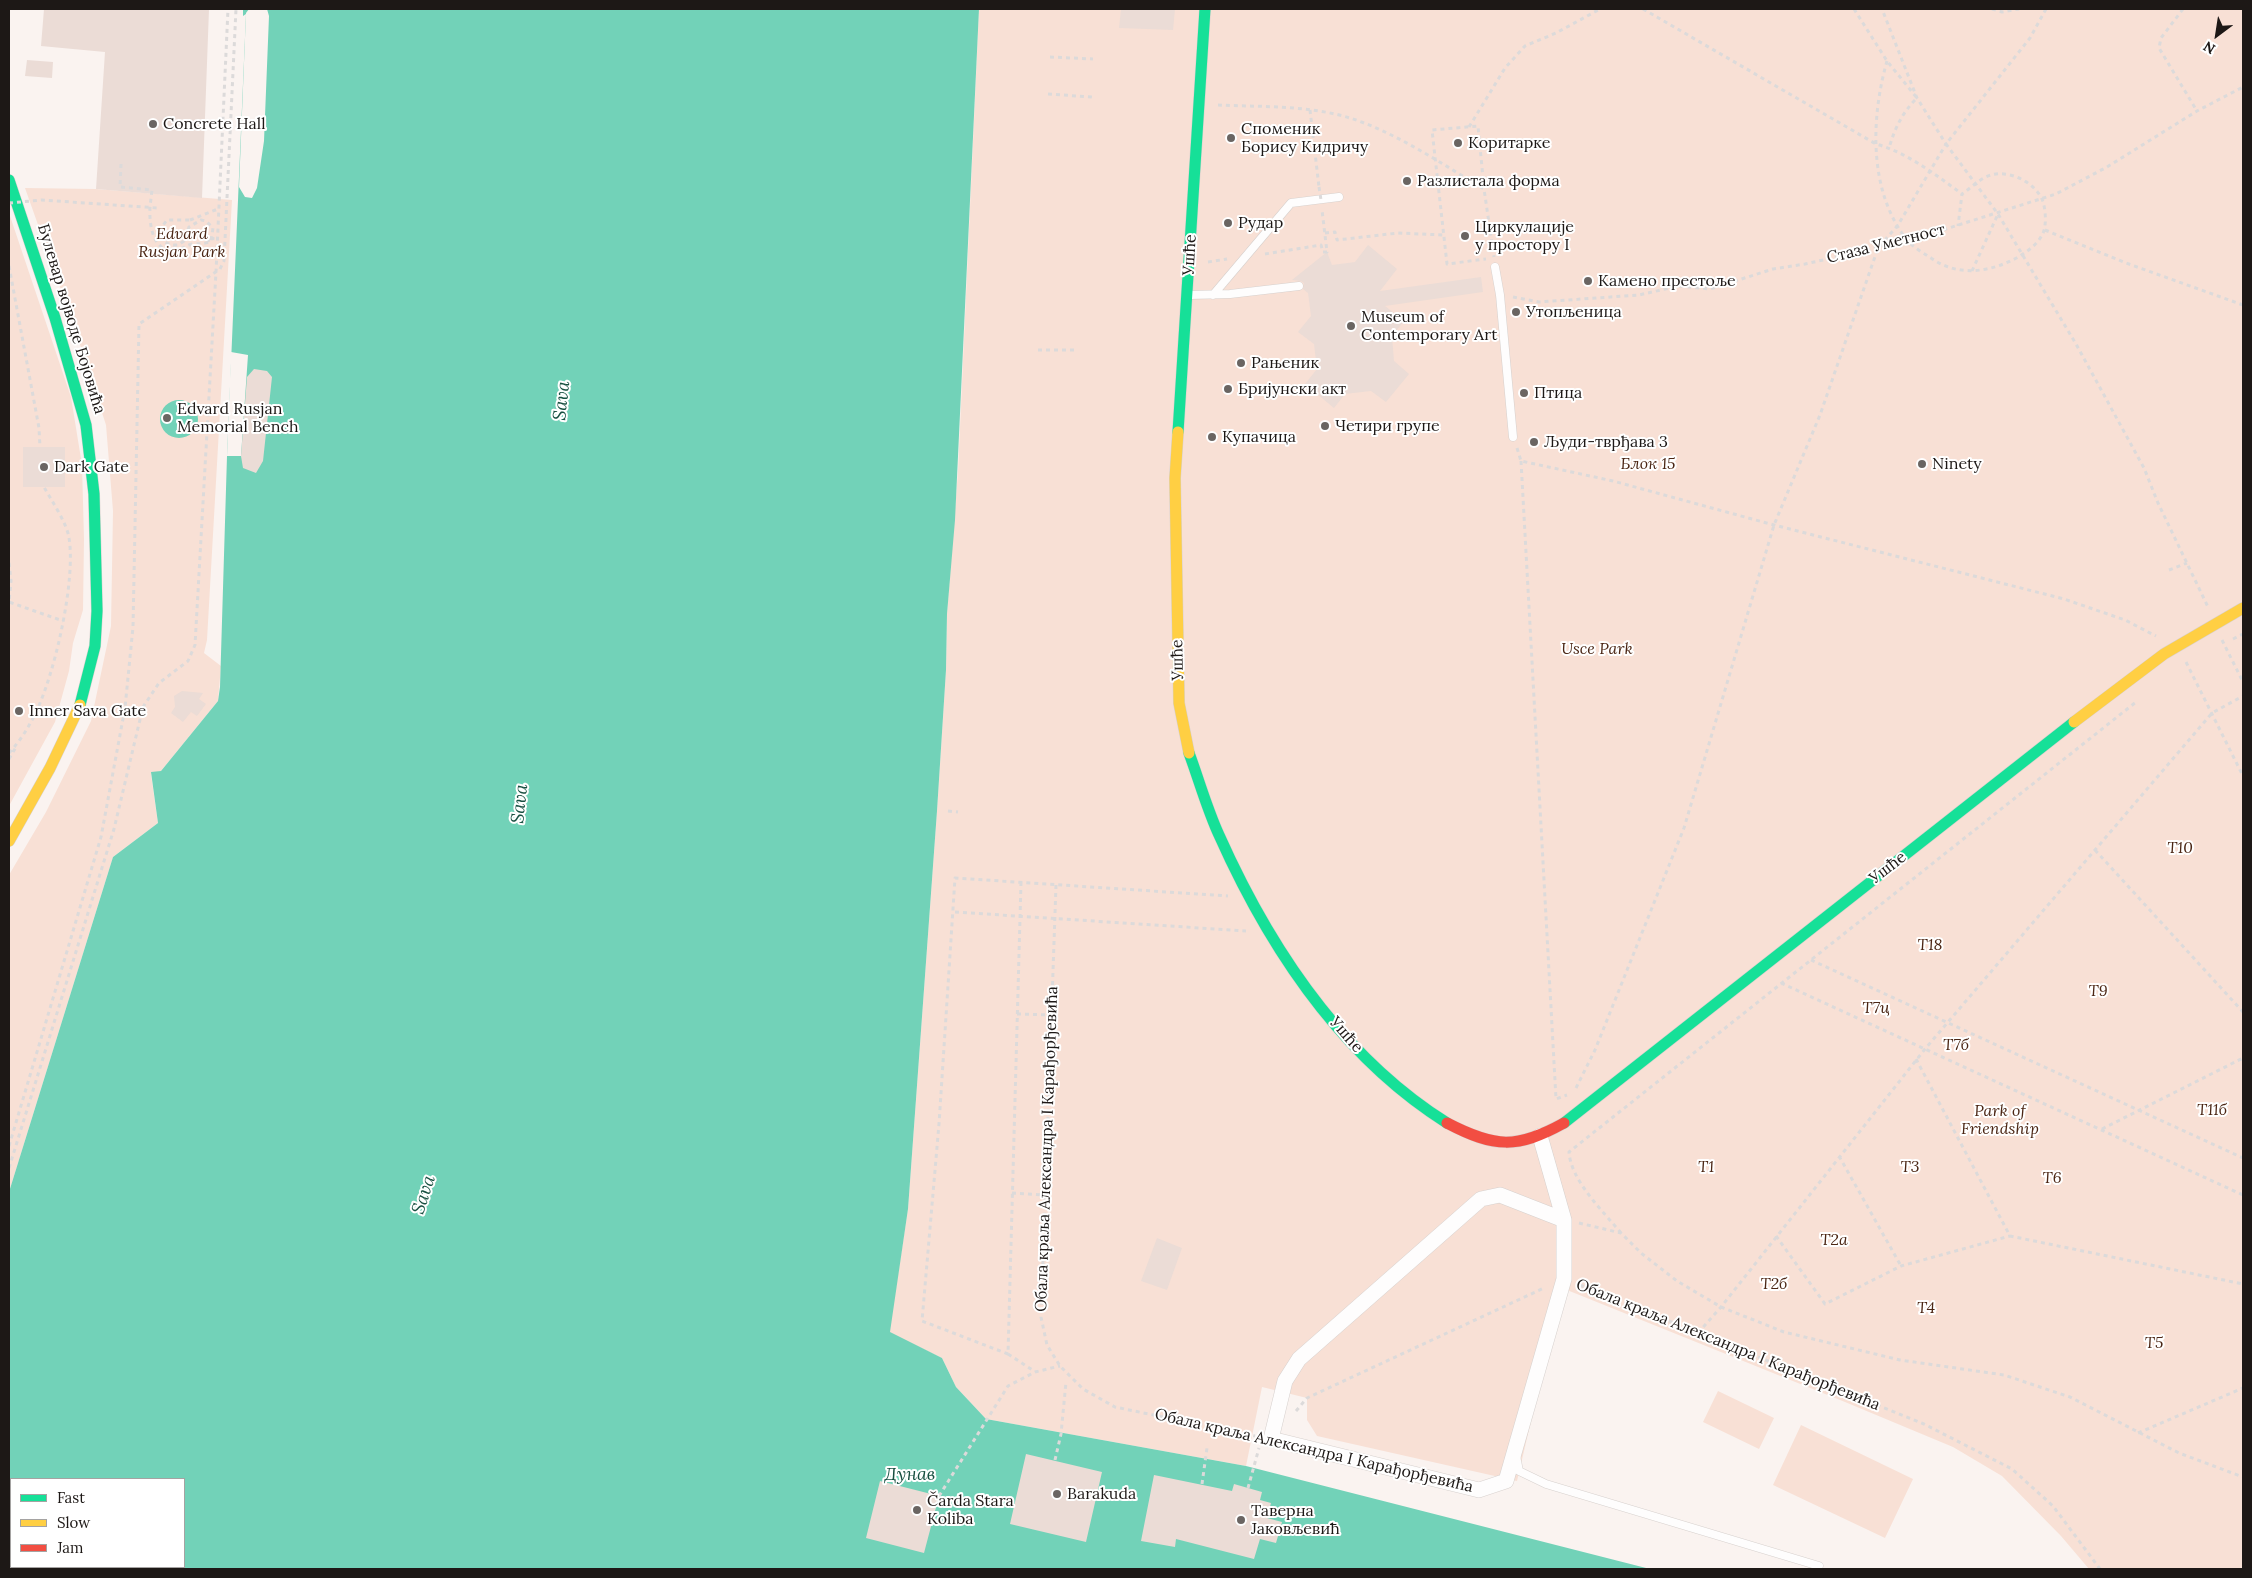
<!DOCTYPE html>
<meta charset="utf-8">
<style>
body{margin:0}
#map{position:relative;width:2252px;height:1578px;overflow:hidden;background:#faf3f0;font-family:Lora,serif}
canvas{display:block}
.frame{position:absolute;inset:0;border:10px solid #1d1816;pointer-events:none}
.legend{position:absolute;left:10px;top:1478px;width:175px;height:90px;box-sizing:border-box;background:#fff;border:1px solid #a5a3a2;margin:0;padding:6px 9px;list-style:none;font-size:15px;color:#1d1816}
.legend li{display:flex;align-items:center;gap:10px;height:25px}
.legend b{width:25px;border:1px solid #a5a3a2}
.north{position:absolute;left:2192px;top:10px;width:50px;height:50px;-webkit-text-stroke:4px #fff;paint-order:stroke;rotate:211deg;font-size:14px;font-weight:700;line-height:20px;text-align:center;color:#1d1816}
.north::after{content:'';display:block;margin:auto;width:18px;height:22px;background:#1d1816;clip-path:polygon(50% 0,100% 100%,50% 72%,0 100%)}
</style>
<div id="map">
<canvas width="2252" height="1578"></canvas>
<div class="frame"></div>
<ul class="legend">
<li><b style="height:6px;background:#16e098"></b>Fast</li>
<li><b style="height:6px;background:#ffcf43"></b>Slow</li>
<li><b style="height:6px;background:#f24e42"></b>Jam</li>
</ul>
<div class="north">N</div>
</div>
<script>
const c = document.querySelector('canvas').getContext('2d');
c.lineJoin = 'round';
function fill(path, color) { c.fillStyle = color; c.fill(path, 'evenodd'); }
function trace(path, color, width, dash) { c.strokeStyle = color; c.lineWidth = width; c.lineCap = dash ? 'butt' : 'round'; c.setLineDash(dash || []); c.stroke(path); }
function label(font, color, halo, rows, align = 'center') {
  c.font = font + ' Lora,serif'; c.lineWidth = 4; c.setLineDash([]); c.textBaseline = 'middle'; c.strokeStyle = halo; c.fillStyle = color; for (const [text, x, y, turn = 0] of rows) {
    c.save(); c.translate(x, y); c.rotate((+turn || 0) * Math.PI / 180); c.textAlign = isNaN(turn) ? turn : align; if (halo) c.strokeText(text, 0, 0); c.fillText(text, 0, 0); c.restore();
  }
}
const green = new Path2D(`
 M979 9H2243V1569H2089L2061 1536 2002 1476 1953 1447 1845 1402 1562 1288 1517 1481 1317 1436 1307 1420V1398L1262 1387 1246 1466 986 1419 956 1387 942 1358 889 1333 908 1209 937 811 946 670 947 614 958 471Z
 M25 188 96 189 232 200 207 640 204 653 221 666 218 701 161 771 151 774 158 823 113 857 9 1192V875L46 812 91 721 111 626 113 511 106 425 77 335Z
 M9 213 71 397 82 465 84 539 83 610 73 643 69 671 55 722 9 806Z
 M1718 1391 1774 1418 1759 1449 1703 1422Z
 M1801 1425 1913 1479 1885 1538 1773 1485Z`);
const water = new Path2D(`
 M243 9H979L955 520 947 614 946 670 937 811 908 1209 890 1332 942 1358 956 1387 986 1419 1246 1466 1650 1569H9V1192L113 857 158 823 151 772 161 771 218 701 220 687 227 456 246 14 243 16ZM11 1479H184V1567H11Z
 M160 419a19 19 0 1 1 38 0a19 19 0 1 1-38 0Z`);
const pier = new Path2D(`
 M249 9H267L269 16 264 141 257 188 252 198 245 197 239 187 246 13Z
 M231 352 248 355 241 456H227Z`);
const building = new Path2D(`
 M44 9H209L202 198 96 189 105 52 41 46Z
 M1121 9H1175L1173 30 1119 28Z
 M27 60 53 62 52 78 25 76Z
 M1368 245 1397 269 1380 291 1481 277 1483 292 1385 306 1404 321 1392 336 1394 361 1409 374 1386 402 1371 391 1345 394 1334 408 1305 384 1317 369 1314 344 1298 332 1311 316 1308 293 1303 289 1304 283 1301 281 1292 280 1327 252 1332 265 1355 262Z
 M254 369 267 371 272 377 263 461 256 473 243 468 241 456 247 377Z
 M23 447H65V487H23Z
 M182 691 203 693 199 699 206 704 197 716 191 712 183 722 171 713 175 707 174 696Z
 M1157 1238 1182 1248 1167 1290 1141 1281Z
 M1026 1454 1102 1472 1086 1542 1010 1524Z
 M1154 1475 1232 1491 1234 1484 1262 1492 1260 1500 1271 1503 1267 1518 1282 1522 1276 1543 1260 1539 1254 1559 1176 1539 1175 1547 1141 1541Z
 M880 1481 939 1496 924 1553 866 1538Z`);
const path = new Path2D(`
 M1643 9 1876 144C1908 153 1936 175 1962 194
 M1854 9 1887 61 1917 98C1902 113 1895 128 1889 148
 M1992 9 2002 12 2019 9
 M2046 9 2030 38 1946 144 1998 214 2076 344 2144 468 2158 503 2208 607
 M2183 9 2161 38 2159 48 2197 111
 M1050 57 1093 59
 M1887 61C1871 117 1868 191 1907 240 1913 247 1923 253 1931 258 1959 278 1992 272 2020 256 2031 249 2044 239 2045 225 2046 218 2045 206 2042 199 2033 181 2009 170 1991 175 1980 178 1971 188 1962 194L1958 226
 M1048 94 1092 97
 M1218 105C1261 107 1308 105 1350 118 1397 133 1442 164 1484 189L1494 257
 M1310 110 1319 187
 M1469 127 1505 68 1525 46 1556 33 1600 9
 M121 164 120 187 152 190 150 207
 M1484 188 1478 126 1432 130 1447 264 1486 259
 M190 220 218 209
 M2045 230 2126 263 2243 305
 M1325 233 1335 232 1337 240 1398 233 1444 235
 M209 242 207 238 217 239
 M1265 254 1321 245 1323 252H1327L1322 210
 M1208 262 1227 259
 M9 266 39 428 40 447
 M1972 271 1998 214
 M1513 297 1539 302 1639 295 1678 286 1710 289 1773 269 1805 264 1908 241 2056 194 2107 167 2197 111 2243 87
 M1038 350H1076
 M1517 448 1521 461 1613 481 1774 525 2064 599 2125 620 2156 636
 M1521 461 1556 1099 1567 1095
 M9 563 11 581 9 602 63 621
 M2169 570 2187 563
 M2233 639 2243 634
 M2222 640 2243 682
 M2186 662 2243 776
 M9 753C20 741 29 727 36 712 55 673 76 580 69 538 67 523 51 500 44 487
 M9 759 16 747
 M948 811 958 812
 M2095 850 2243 1012
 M1021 882 1008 1354 922 1321 939 1124 955 878 1228 896
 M1056 885 1041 1317 1047 1345 1060 1366 1083 1389 1115 1407 1255 1436
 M955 912 1246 931
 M1811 960 2243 1158
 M1781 983 2243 1195
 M1017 1014 1051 1015
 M1916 1059 2010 1236 2243 1284
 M1576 1088 1595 1050 1684 828 1774 525 1820 415 1878 248 1898 225 1946 144 1917 98 1882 9
 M2102 1129 2243 1058
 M9 1146 101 837 125 708 133 627 139 324 220 269 224 261 236 9
 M1839 1156 1901 1266
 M9 1168 114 829 143 707 159 683 188 661 195 645 216 272 228 9
 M1012 1193 1045 1195
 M1579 1223 1621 1233 1641 1253 1677 1281 1721 1307 1784 1332 1900 1360 2004 1375 2070 1397 2179 1453 2243 1477
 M1621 1233C1603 1211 1571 1181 1569 1152L2136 702
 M1776 1236 1825 1304 1901 1266 2010 1236
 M1580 1285 1924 1424 2012 1469 2053 1506 2100 1569
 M1698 1333 1721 1307 1925 1049 2212 713 2243 696
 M1008 1354 1034 1371
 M1296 1411 1307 1398 1544 1288
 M2138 1433 2243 1388
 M1055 1460 1061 1434 1066 1382
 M1202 1484 1207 1448
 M1248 1488 1259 1448
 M939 1496 1008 1386 1035 1372 1060 1366`);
const lane = new Path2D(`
 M1495 267 1500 295 1513 437
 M1189 295 1230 294 1299 286
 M1213 295 1291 203 1339 197
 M1516 1456 1519 1471 1546 1484 1819 1566`);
const street = new Path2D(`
 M1540 1136 1564 1220V1279L1506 1481 1479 1490 1271 1439 1285 1381 1299 1359 1481 1199 1500 1195 1564 1220`);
const fast = new Path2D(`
 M9 180 55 318 86 425 94 494 97 611 95 646 80 705
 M1178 432 1205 9
 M1189 753C1199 780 1207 809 1219 835 1269 947 1342 1057 1447 1123
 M1564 1123 2074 722`);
const slow = new Path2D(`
 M1178 432 1175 478 1179 703 1189 753
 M2074 722 2164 654 2243 608
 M9 841 50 768 80 705`);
const jam = new Path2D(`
 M1447 1123C1495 1148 1517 1149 1564 1123`);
const pathBridge = new Path2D(`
 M1319 187 1321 200
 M9 203 42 200 158 208
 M150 207C149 222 152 251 173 251 180 250 185 246 192 244 199 243 204 245 211 241L213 228 206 221 201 220 189 227 184 241 178 245C166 246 159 239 161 228L167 220H190`);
const markers = [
 [153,124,5,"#6a6562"],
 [1231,138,5,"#6a6562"],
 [1458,143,5,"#6a6562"],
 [1407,181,5,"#6a6562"],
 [1228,223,5,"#6a6562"],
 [1465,236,5,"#6a6562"],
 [1588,281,5,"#6a6562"],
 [1516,312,5,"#6a6562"],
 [1351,326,5,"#6a6562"],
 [1241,363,5,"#6a6562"],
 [1228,389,5,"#6a6562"],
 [1524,393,5,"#6a6562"],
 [167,418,5,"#6a6562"],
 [1325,426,5,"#6a6562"],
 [1212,437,5,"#6a6562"],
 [1534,442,5,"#6a6562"],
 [1922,464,5,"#6a6562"],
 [44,467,5,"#6a6562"],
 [19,711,5,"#6a6562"],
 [1057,1494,5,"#6a6562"],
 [917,1510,5,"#6a6562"],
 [1241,1520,5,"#6a6562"]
];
const poiNames = [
 ["Concrete Hall",163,124],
 ["Споменик",1241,129],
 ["Борису Кидричу",1241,147],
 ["Коритарке",1468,143],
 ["Разлистала форма",1417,181],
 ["Рудар",1238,223],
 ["Циркулације",1475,227],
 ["у простору I",1475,245],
 ["Камено престоље",1598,281],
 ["Утопљеница",1526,312],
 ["Museum of",1361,317],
 ["Contemporary Art",1361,335],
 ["Рањеник",1251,363],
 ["Бријунски акт",1238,389],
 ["Птица",1534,393],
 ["Edvard Rusjan",177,409],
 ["Memorial Bench",177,427],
 ["Четири групе",1335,426],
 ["Купачица",1222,437],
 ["Људи-тврђава 3",1544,442],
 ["Ninety",1932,464],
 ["Dark Gate",54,467],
 ["Inner Sava Gate",29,711],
 ["Barakuda",1067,1494],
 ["Čarda Stara",927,1501],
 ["Koliba",927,1519],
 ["Таверна",1251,1511],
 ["Јаковљевић",1251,1529]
];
const parkNames = [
 ["Edvard",182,234],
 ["Rusjan Park",182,252],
 ["Блок 15",1648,464],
 ["Usce Park",1597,649],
 ["Т10",2180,848],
 ["Т18",1930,945],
 ["Т9",2098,991],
 ["Т7ц",1876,1008],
 ["Т7б",1956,1045],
 ["Т11б",2212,1110],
 ["Park of",2000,1111],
 ["Friendship",2000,1129],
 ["Т1",1706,1167],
 ["Т3",1910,1167],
 ["Т6",2052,1178],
 ["Т2а",1834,1240],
 ["Т2б",1774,1284],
 ["Т4",1926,1308],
 ["Т5",2154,1343]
];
const streetNames = [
 ["Стаза Уметност",1886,244,-14],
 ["Ушће",1190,255,-87],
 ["Булевар војводе Бојовића",71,319,73],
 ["Ушће",1178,660,-91],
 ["Ушће",1888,868,-38],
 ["Ушће",1346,1035,49],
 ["Обала краља Александра I Карађорђевића",1047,1149,-88],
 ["Обала краља Александра I Карађорђевића",1728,1345,22],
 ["Обала краља Александра I Карађорђевића",1314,1451,13]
];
const waterNames = [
 ["Sava",562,401,-84],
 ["Sava",520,804,-84],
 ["Sava",424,1195,-72],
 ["Дунав",910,1475]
];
fill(green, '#f8e0d5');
fill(water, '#72d2b8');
fill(pier, '#faf3f0');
fill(building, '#ebdcd6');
trace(lane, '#d7d1ce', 9);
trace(street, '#d7d1ce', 16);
trace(fast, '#d7d1ce', 12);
trace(slow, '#d7d1ce', 12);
trace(jam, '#d7d1ce', 12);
trace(path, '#dcdada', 3, [4, 4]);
trace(lane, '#fefdfd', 8);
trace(street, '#fefdfd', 15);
trace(fast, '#16e098', 11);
trace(slow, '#ffcf43', 11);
trace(jam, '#f24e42', 11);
trace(pathBridge, '#dcdada', 3, [4, 4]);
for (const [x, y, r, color] of markers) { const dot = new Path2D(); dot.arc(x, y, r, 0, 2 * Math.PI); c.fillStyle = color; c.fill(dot); trace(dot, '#fff', 2); }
label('16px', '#1d1816', '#fff', poiNames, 'left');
label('italic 16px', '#4b2614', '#fff', parkNames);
label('16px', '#1d1816', '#fff', streetNames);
label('italic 18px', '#174f40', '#fff', waterNames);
</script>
